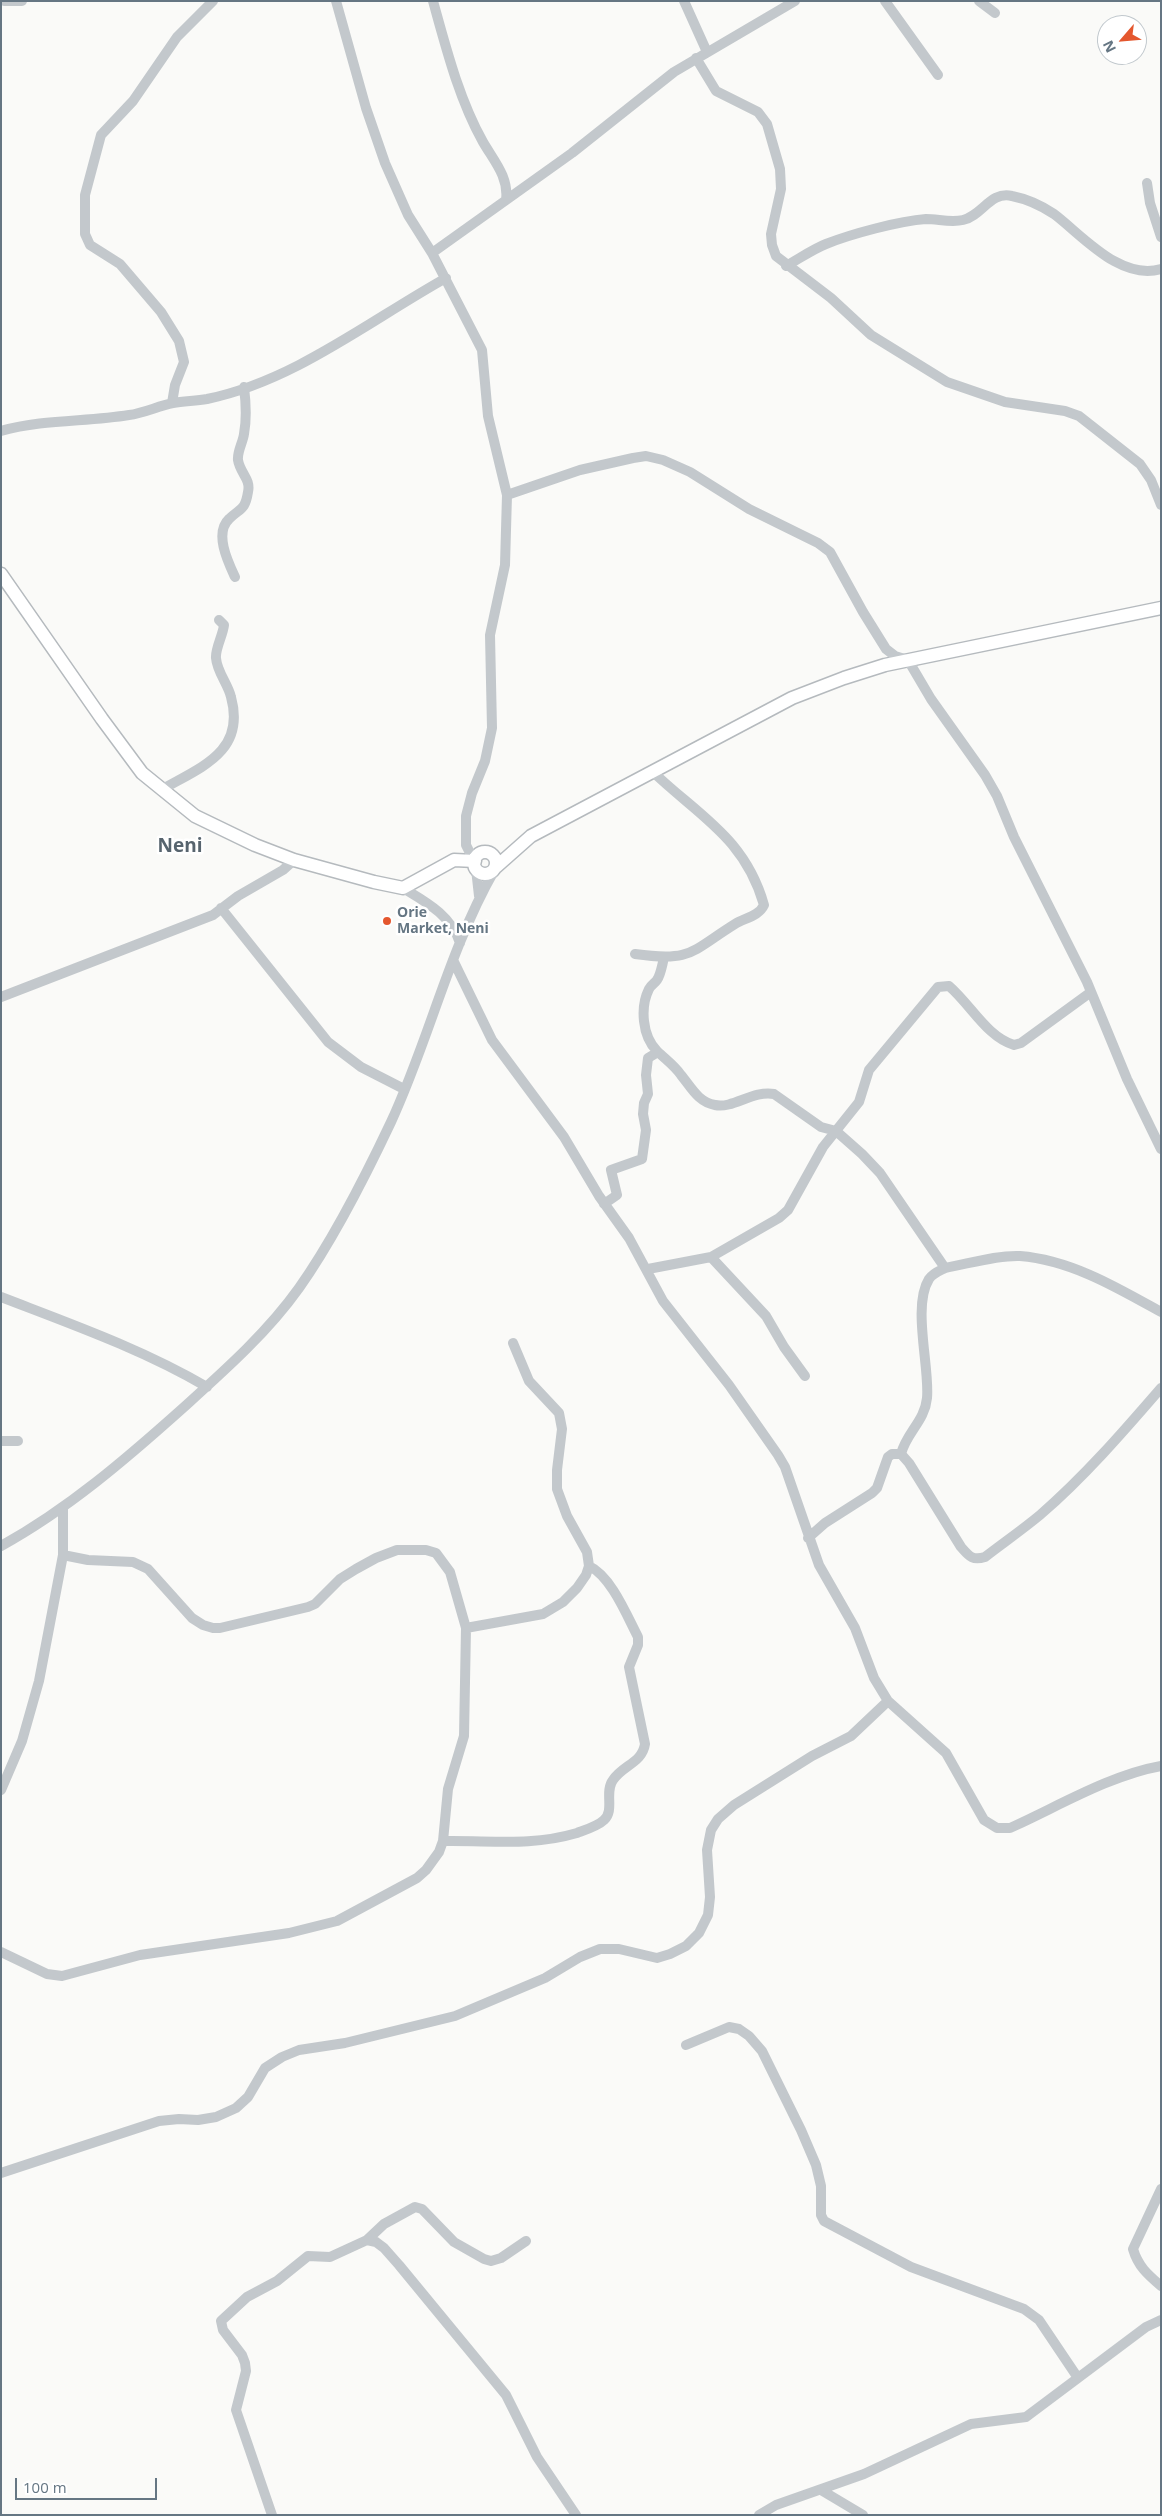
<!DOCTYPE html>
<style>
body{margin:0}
#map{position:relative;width:1162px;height:2516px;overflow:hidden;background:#fafaf8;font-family:"Open Sans",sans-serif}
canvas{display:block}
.frame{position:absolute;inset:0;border:2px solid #657683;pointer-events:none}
.north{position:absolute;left:1097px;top:15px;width:50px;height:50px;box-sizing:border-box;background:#fff;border:1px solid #c1c8cd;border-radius:50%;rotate:243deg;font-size:14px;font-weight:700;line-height:20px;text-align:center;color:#657683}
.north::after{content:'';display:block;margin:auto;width:18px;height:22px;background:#e4572e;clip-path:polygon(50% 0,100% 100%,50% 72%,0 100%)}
.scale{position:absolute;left:15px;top:2478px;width:142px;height:22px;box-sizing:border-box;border:2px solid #657683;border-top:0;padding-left:6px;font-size:15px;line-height:18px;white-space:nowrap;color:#657683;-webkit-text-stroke:4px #fff;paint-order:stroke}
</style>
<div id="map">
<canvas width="1162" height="2516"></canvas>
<div class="frame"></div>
<div class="north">N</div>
<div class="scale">100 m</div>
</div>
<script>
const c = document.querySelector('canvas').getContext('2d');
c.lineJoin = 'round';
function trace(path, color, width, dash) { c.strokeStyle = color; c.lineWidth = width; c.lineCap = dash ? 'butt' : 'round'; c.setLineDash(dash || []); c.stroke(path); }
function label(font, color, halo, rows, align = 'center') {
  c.font = font + ' "Open Sans",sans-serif'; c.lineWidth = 5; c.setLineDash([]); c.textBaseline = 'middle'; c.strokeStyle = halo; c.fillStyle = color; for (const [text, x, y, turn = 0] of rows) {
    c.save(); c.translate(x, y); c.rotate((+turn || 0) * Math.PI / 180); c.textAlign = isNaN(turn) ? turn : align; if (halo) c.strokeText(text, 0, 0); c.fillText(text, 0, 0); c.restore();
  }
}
const minor = new Path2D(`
 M4 1H22
 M336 1 366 108 385 163 408 215 432 253 482 350 488 416 507 495 505 565 490 635 492 728 485 761 472 793 466 816V845L470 853 476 857
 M433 1C446 48 459 99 483 142 494 161 509 177 506 200
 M684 1 707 52
 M885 1 938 75
 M979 1 995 13
 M696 58 716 91 758 112 767 124 780 169 781 189 771 234 772 245 776 256 831 298 871 335 947 382 1005 402 1065 411 1079 416 1140 464 1151 480 1161 505
 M1147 183 1150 203 1161 237
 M432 253 572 153 674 72 795 1
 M786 266C799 259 813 249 826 244 851 234 899 221 926 219 938 219 951 223 963 220 983 215 990 191 1012 196 1027 199 1042 206 1054 214 1082 235 1120 281 1161 269
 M172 403 175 385 184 362 179 341 161 312 120 264 90 245 85 234V195L101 135 133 101 177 37 213 1
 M1 431C44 419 86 422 129 415 144 413 158 406 173 403 184 401 195 401 207 399 294 381 369 321 446 278
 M507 495 580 470 633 458 646 456 663 460 690 472 749 509 818 543 830 552 863 612 886 649 895 656 908 660 931 699 985 775 997 796 1014 837 1087 982 1127 1079 1161 1149
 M235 577C228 562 214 533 229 519 240 508 245 511 248 492 251 479 240 473 238 460 237 452 243 442 244 434 247 418 246 403 244 387
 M161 790C201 767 246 752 231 697 228 684 217 672 216 658 215 649 223 635 224 625L219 620
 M476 869 479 896
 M403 888C426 902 451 915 460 943
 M221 908 328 1042 361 1067 404 1089
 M635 954C692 962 690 952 735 924 745 918 759 916 764 905 745 838 699 816 653 772
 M664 958C662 965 661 974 657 980 655 983 651 985 649 989 640 1007 642 1036 657 1051 665 1059 674 1065 681 1075 691 1087 698 1102 715 1105 733 1109 753 1090 774 1094L821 1127 836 1131 862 1154 880 1173 945 1268
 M453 960 492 1040 564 1137 599 1196 629 1238 663 1301 729 1385 778 1455 785 1467 819 1565 855 1628 874 1678 888 1701 946 1753 984 1820 997 1828H1010C1057 1807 1110 1775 1161 1766
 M1 997 213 915 238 896 283 870 294 860
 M604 1204 617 1195 611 1170 642 1159 646 1130 643 1114 644 1103 648 1094 646 1075 648 1058 658 1052
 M711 1257 766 1316 784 1347 805 1376
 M648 1269 711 1257 779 1218 788 1210 823 1147 859 1102 869 1070 938 987 949 986C971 1005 987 1037 1014 1045L1021 1043 1091 992
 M1 1297C71 1324 142 1349 207 1387
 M1 1441H18
 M901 1454C906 1433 925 1421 927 1398 930 1368 912 1306 929 1279 933 1273 939 1271 945 1268 968 1264 996 1255 1020 1256 1071 1260 1118 1288 1161 1312
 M808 1538 825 1523 872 1493 877 1488 888 1457 892 1454H901L909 1463 961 1547C969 1556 972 1561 985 1557 1003 1543 1022 1530 1040 1515 1084 1477 1123 1432 1161 1388
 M1 1546C68 1509 126 1459 183 1408 224 1371 267 1333 299 1288 333 1240 366 1175 391 1122 429 1040 449 950 494 871
 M466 1628 543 1614 563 1602 577 1588 586 1575 589 1566 587 1552 567 1516 557 1489V1470L562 1429 559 1413 529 1381 513 1343
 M1 1790 22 1741 39 1681 63 1555V1508
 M443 1841C491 1840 529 1847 577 1833 585 1830 598 1826 604 1820 615 1810 604 1792 613 1780 623 1765 642 1763 645 1744L629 1667 638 1645V1637C627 1616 611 1576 589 1566
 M1 1952 47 1974 62 1976 140 1955 289 1933 337 1921 417 1878 426 1870 439 1852 443 1841 448 1789 464 1736 466 1628 450 1572 436 1553 426 1550H397L376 1558 356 1569 340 1579 315 1604 308 1607 220 1628H213L203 1625 192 1618 148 1569 133 1562 88 1560 63 1555
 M686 2045 729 2027 739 2029 749 2036 762 2051 801 2130 816 2165 821 2186V2215L824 2221 911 2267 1024 2309 1039 2320 1078 2378
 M1 2173 159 2121 179 2119 198 2120 216 2117 236 2108 248 2097 265 2068 282 2057 299 2050 345 2043 455 2016 545 1978 580 1957 600 1949H619L657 1958 670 1954 686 1946 699 1933 708 1915 710 1897 707 1850 711 1830 718 1819 734 1805 812 1756 851 1736 888 1701
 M1161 2189 1133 2249C1138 2266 1147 2274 1161 2286
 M367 2240 384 2224 415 2207 422 2209 454 2242 484 2259 491 2261 501 2258 526 2241
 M821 2490 863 2515
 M272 2515 236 2410 246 2371 245 2363 242 2355 223 2330 221 2321 247 2297 277 2281 308 2256 330 2257 367 2240 376 2242 384 2248 399 2265 506 2395 537 2457 576 2515
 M759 2515 776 2505 864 2474 971 2424 1026 2417 1146 2327 1161 2320`);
const major = new Path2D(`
 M1 574 102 719 142 773 195 816 255 845 294 860 374 882 403 888 454 860 475 861
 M474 863a11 11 0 1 1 22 0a11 11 0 1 1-22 0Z
 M496 867 531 836 792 698 844 678 885 665 1161 608`);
const markers = [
 [387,921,5,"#e4572e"]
];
const poiNames = [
 ["Orie",397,913],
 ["Market, Neni",397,929]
];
const districtNames = [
 ["Neni",180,847]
];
trace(major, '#b5babe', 15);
trace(minor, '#c3c8cc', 10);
trace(major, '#fff', 12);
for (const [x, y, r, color] of markers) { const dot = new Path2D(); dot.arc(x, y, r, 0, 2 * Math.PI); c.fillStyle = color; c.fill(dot); trace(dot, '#fff', 2); }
label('bold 14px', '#657683', '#fff', poiNames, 'left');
label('bold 19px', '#57646e', '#fff', districtNames);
</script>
